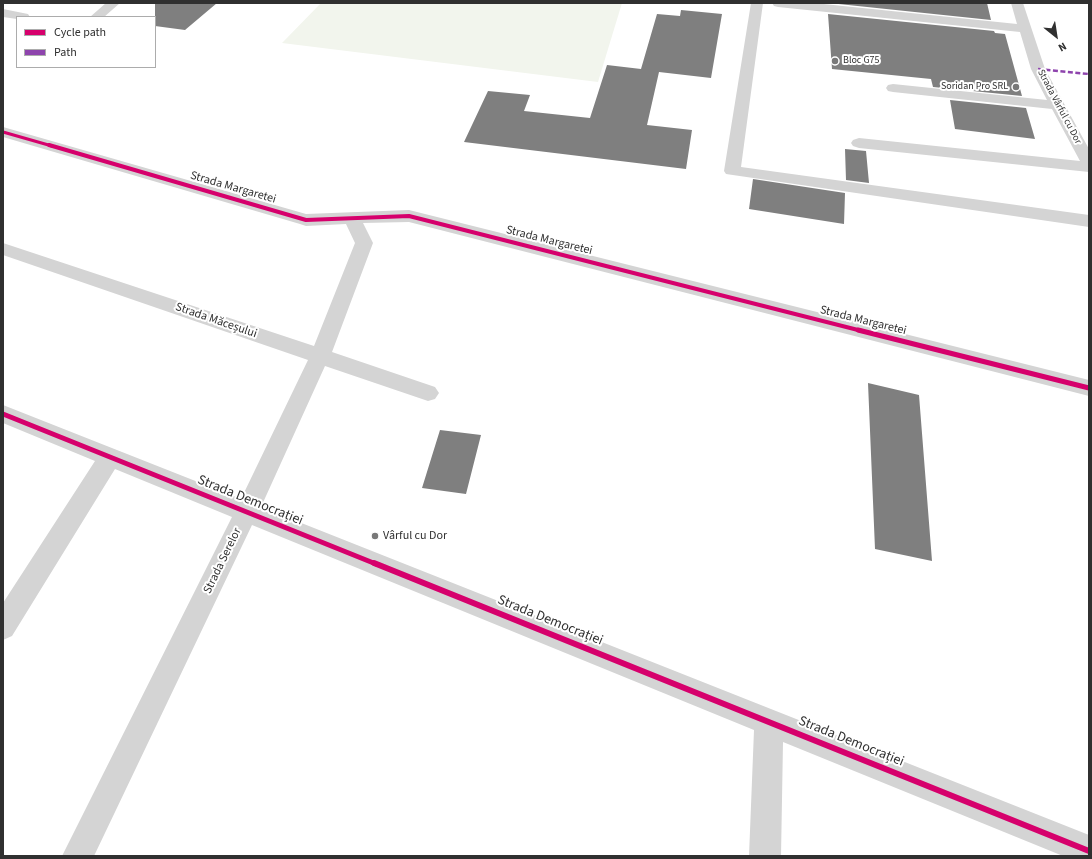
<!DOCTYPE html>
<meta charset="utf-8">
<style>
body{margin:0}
#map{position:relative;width:1092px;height:859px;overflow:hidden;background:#fff;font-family:"Source Sans 3",sans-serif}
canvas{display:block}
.frame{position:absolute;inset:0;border:4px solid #303030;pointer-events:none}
.legend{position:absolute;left:16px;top:16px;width:140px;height:52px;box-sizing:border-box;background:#fff;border:1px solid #acacac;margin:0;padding:5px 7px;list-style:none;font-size:12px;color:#303030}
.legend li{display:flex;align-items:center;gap:8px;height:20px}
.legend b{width:20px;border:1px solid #acacac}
.north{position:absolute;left:1036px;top:16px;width:40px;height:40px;-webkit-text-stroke:3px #fff;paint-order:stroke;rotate:150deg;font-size:11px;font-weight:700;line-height:16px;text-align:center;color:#303030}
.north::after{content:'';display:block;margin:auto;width:14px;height:18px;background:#303030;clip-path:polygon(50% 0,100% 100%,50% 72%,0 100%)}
</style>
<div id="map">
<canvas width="1092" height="859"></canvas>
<div class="frame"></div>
<ul class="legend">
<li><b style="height:5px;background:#d6006c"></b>Cycle path</li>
<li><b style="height:5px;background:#8e44ad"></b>Path</li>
</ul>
<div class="north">N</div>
</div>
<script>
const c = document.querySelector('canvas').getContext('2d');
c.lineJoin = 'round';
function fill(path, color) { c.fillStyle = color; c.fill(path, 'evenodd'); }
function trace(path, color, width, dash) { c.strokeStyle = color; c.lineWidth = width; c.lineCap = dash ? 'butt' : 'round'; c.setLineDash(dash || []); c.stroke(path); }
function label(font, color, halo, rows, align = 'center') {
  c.font = font + ' "Source Sans 3",sans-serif'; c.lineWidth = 4; c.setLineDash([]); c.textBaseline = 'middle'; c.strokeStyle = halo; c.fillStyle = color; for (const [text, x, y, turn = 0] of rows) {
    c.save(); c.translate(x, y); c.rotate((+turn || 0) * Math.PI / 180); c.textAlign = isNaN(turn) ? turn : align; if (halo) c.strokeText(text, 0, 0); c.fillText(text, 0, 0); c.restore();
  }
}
const green = new Path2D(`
 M321 3H622L598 82 282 43Z`);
const building = new Path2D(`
 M155 3H217L185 30 155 26Z
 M829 3H987L991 20Z
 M681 10 722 14 711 78 659 72 647 125 692 130 686 169 464 142 488 91 530 95 524 111 590 118 607 65 641 69 657 14 680 16Z
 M828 14 994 31 995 33 1005 34 1022 96 933 87 931 79 832 69Z
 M950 100 1026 108 1035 139 955 129Z
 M845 149 866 151 869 183 846 180Z
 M753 179 845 193 844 224 749 209Z
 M868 383 919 395 932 561 875 549Z
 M440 430 481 435 466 494 422 488Z`);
const minor = new Path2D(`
 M106 3H120L104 17H90Z
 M751 3H763L741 167 1089 215V227L726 174 724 171Z
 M772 3H814L1017 24 1011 3H1023L1045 69 1089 149V172L859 148 853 146 851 143 853 140 859 138 1080 161 1052 109 893 92 888 91 886 88 888 85 893 84 1047 100 1031 69 1020 32 778 7 774 6Z
 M3 9 28 14 30 17H17V19L3 17Z
 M3 127 306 214 409 210 1089 380V396L409 222 363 223 373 243 332 352 435 387 439 393 435 399 428 401 325 366 261 507 1089 835V856H1063L783 742 781 856H749L754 730 252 525 94 856H62L232 517 115 469 12 636 3 640V603L95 461 3 423V405L241 499 308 360 3 255V243L314 346 355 243 346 224 306 226 300 224 3 137Z`);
const quiet = new Path2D(`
 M1038 69 1089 74`);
const cyclewayFar3 = new Path2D(`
 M3 132 52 146`);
const cyclewayFar2 = new Path2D(`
 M49 145 306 220 409 216 862 331`);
const cyclewayFar1 = new Path2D(`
 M858 330 1089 388
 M3 414 376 564`);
const cycleway = new Path2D(`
 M374 563 1089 851`);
const markers = [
 [835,61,4,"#787878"],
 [1016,87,4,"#787878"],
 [375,536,4,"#787878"]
];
const farPoinames = [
 ["Bloc G75",843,61],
 ["Soridan Pro SRL",1008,87,"right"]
];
const farStreetnames = [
 ["Strada Vârful cu Dor",1059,107,62]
];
const streetNames = [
 ["Strada Margaretei",233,188,16],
 ["Strada Margaretei",549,241,14],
 ["Strada Măceșului",216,321,19],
 ["Strada Margaretei",863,321,14],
 ["Strada Serelor",223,561,-64]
];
const poiNames = [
 ["Vârful cu Dor",383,536]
];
const nearStreetnames = [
 ["Strada Democrației",250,501,22],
 ["Strada Democrației",550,621,22],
 ["Strada Democrației",851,742,22]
];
fill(green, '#f2f5ed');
fill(building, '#7f7f7f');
fill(minor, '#d4d4d4');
trace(quiet, '#8e44ad', 2.5, [5, 2.5]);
trace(cyclewayFar3, '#d6006c', 3);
trace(cyclewayFar2, '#d6006c', 4);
trace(cyclewayFar1, '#d6006c', 5);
trace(cycleway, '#d6006c', 6);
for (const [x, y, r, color] of markers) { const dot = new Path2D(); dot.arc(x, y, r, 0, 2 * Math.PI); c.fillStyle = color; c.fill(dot); trace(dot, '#fff', 1.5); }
label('10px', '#303030', '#fff', farPoinames, 'left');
label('10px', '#303030', '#fff', farStreetnames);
label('12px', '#303030', '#fff', streetNames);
label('12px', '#303030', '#fff', poiNames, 'left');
label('14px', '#303030', '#fff', nearStreetnames);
</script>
